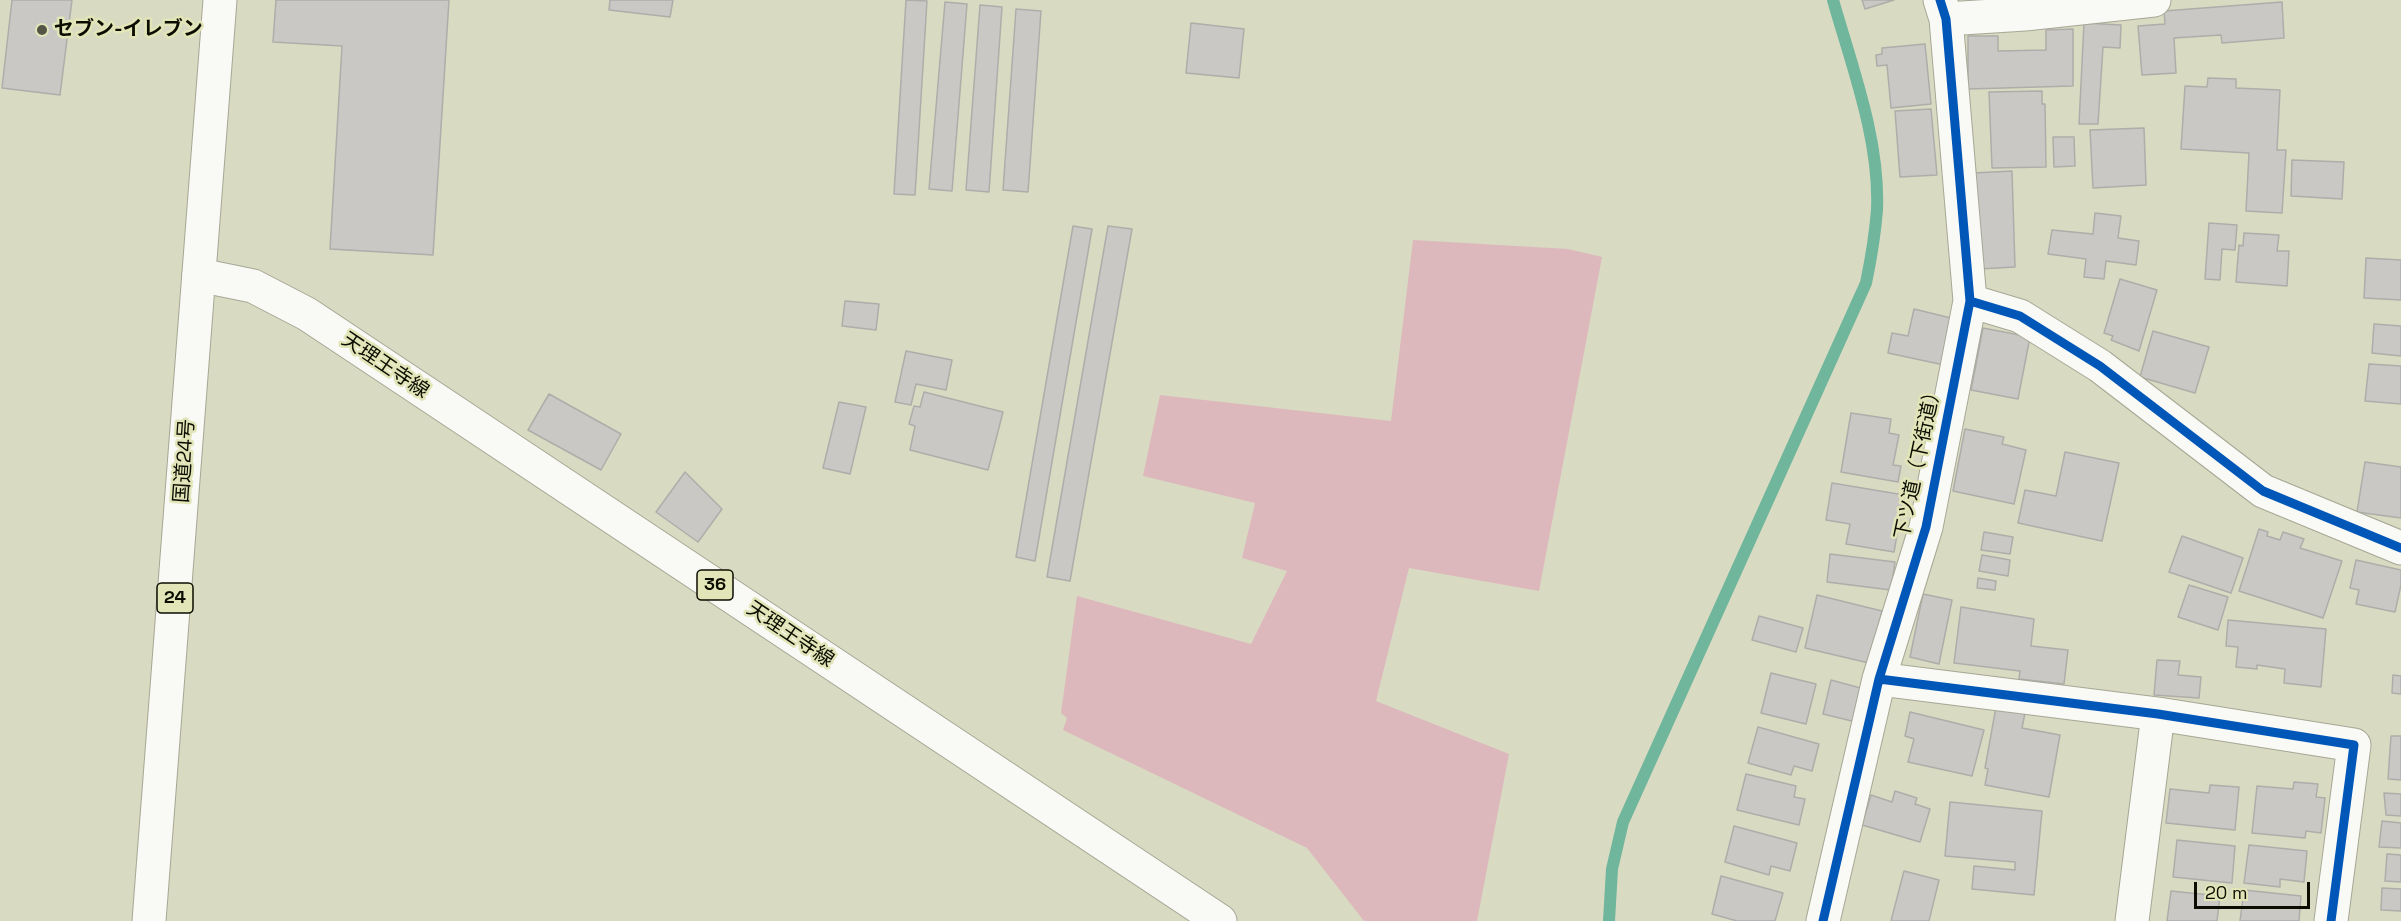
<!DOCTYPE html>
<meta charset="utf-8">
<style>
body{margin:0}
#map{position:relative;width:2401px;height:921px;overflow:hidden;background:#d9dac2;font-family:"Space Grotesk",sans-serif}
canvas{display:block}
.scale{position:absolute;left:2194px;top:882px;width:116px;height:27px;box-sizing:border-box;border:3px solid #0c0d01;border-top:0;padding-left:8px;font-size:18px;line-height:21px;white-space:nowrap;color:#0c0d01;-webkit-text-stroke:4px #e1e5b8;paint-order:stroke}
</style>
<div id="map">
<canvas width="2401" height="921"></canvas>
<div class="scale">20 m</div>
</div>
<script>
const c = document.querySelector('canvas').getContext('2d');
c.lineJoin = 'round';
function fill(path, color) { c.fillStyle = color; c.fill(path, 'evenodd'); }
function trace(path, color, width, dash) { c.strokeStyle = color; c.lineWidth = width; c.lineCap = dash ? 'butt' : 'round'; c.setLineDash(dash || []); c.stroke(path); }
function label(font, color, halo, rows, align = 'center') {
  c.font = font + ' "Space Grotesk","Noto Sans JP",sans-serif'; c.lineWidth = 5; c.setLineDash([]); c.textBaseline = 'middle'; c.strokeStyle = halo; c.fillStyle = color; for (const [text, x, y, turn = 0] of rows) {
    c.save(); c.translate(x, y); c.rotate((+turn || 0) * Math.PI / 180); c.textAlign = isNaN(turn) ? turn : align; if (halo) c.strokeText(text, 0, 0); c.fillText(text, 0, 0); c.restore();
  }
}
const green = new Path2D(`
 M1413 240 1568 249 1602 257 1539 591 1409 568 1376 701 1509 754 1477 921H1364L1307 848 1063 730 1067 718 1061 713 1077 596 1251 644 1287 571 1242 558 1255 503 1143 476 1160 395 1391 421Z`);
const stream = new Path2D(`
 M1609 921 1612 869 1623 822 1866 283C1871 259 1875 235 1877 210 1880 140 1852 67 1833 0`);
const building = new Path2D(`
 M12 0H72L60 95 2 88Z
 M276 0H449L433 255 330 249 342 46 273 42Z
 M610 0H673L670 17 609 10Z
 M906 0 927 1 915 195 894 194Z
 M1862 0H1894L1865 9Z
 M945 2 967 4 952 191 929 189Z
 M2282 2 2284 38 2222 43 2221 35 2174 38 2176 73 2142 75 2138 26 2165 24 2164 11Z
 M980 5 1002 7 989 192 966 190Z
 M1016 9 1041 11 1028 192 1003 190Z
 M1191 23 1244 29 1239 78 1186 73Z
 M2084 23 2121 25 2120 48 2103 47 2098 124H2079Z
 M2073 29V86L1968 89V36H1998V51L2046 50V30Z
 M1925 44 1931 104 1891 108 1887 65 1877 66 1876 55 1882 54V48Z
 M2208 78 2236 79V88L2280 90 2277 150H2286L2282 213 2246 211 2249 153 2181 149 2185 86 2207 87Z
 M2042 91V104H2045L2046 167 1992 168 1989 92Z
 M1931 109 1937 175 1900 177 1895 111Z
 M2144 128 2146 185 2093 188 2090 130Z
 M2053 137H2074L2075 166 2054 167Z
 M2292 160 2344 162 2342 199 2291 196Z
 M2012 171 2015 267 1979 269 1973 173Z
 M2095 213 2121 216 2118 238 2139 241 2136 265 2106 261 2104 279 2084 277 2086 259 2048 254 2052 230 2093 234Z
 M2209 223 2237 225 2235 250 2222 249 2220 280 2205 279Z
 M1073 226 1092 229 1035 561 1016 557Z
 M1108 226 1132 229 1070 581 1047 577Z
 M2244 233 2279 235 2277 251H2289L2287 286 2236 282 2239 245 2243 246Z
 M2366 258 2401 260V300L2364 298Z
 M2120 279 2157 290 2139 351 2111 340 2113 336 2104 333Z
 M845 301 879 304 876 330 842 326Z
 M1914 309 1955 319 1944 365 1888 353 1892 333 1908 336Z
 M2374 324 2401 326V356L2372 353Z
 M1983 328 2030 337 2018 399 1971 390Z
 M2153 331 2209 347 2195 393 2140 377Z
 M906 351 952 360 946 390 916 384 911 405 895 402Z
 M2369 364 2401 366V404L2365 401Z
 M924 392 1003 412 988 470 910 450 915 426 909 424 914 406 920 407Z
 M549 394 621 434 601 470 528 430Z
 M839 402 866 407 850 474 823 468Z
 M1851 413 1891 419 1889 433 1899 435 1893 465 1901 466 1898 482 1841 472Z
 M1965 429 2004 437 2002 444 2026 450 2014 504 1953 491Z
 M2065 452 2119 463 2102 541 2018 523 2025 490 2056 496Z
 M2365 462 2401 467V518L2357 512Z
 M685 472 722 509 698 542 656 512Z
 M1832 483 1910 496 1908 507 1902 506 1894 552 1846 544 1850 524 1826 520Z
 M2259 529 2268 532 2267 536 2280 540 2283 532 2304 539 2300 548 2342 561 2323 618 2239 591Z
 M1984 532 2013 537 2010 554 1981 550Z
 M2182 536 2243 558 2231 593 2169 572Z
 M1830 554 1895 562 1891 590 1827 582Z
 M1982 555 2010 560 2008 576 1979 571Z
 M2356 560 2401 570V585L2395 612 2356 604 2359 590 2350 588Z
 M1978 578 1996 581 1995 590 1977 588Z
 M2189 585 2228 597 2218 630 2178 617Z
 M1923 594 1952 600 1939 664 1910 657Z
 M1817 595 1882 611 1869 663 1805 648Z
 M1961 607 2034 619 2031 646 2068 650 2064 684 2019 679 2020 671 1954 663Z
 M1759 616 1803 628 1796 652 1752 640Z
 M2228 620 2326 629 2321 687 2284 683 2285 669 2257 665V669L2236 667 2238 647 2226 646Z
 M2157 660 2180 661 2178 675 2201 677 2199 698 2154 695Z
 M1771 673 1816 684 1806 724 1761 713Z
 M2393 675 2401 676V694L2392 693Z
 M1831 680 1864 689 1856 722 1823 714Z
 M1996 707 2025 713 2022 728 2060 735 2049 797 1985 785 1988 769 1985 768Z
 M1910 712 1984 730 1972 776 1908 762 1914 739 1905 736Z
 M1758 727 1819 744 1812 771 1794 766 1791 775 1748 763Z
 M2391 736H2401V780L2388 779Z
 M1746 774 1796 786 1794 797 1805 799 1799 825 1737 810Z
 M2294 782 2318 784 2316 797 2325 798 2321 833 2306 831 2305 838 2252 833 2257 786 2293 789Z
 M2210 785 2239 787 2235 830 2166 823 2170 789 2209 793Z
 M1895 791 1917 798 1915 804 1930 809 1920 842 1862 825 1871 795 1892 802Z
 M2384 793 2401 794V816L2386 815Z
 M1950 802 2042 811 2034 895 1972 889 1974 866 2015 870V862L1945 856Z
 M2382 821 2401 823V848L2379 847Z
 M1734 826 1797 843 1790 871 1771 866 1769 875 1725 862Z
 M2177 840 2235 846 2232 883 2173 877Z
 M2249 845 2307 851 2304 882 2280 879V887L2244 883Z
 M2387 854 2401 855V882L2385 881Z
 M1904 871 1939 880 1929 921H1891Z
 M1721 876 1783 893 1775 921H1737L1712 914Z
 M2382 888 2401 889V911L2381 910Z
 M2244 890 2301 896 2299 921H2240Z
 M2171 891 2220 896 2217 921H2167Z`);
const minor = new Path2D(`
 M1946 19 2025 14 2154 0
 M1970 301 2020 316 2100 366 2263 491 2401 548
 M1879 679 2158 714 2354 745 2331 921
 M1823 921 1879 679 1926 527 1970 301 1946 19 1940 0
 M2132 921 2158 714`);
const major = new Path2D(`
 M199 275 253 286 307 314 1220 921`);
const highway = new Path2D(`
 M149 921 220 0`);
const cycleway = new Path2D(`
 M1970 301 2020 316 2100 366 2263 491 2401 548
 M1879 679 2158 714 2354 745 2331 921
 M1823 921 1879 679 1926 527 1970 301 1946 19 1940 0`);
const markers = [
 [42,30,6,"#545545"]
];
const shields = [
 [715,585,36],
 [175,598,36]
];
const shieldNames = [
 ["36",715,585],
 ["24",175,598]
];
const poiNames = [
 ["セブン-イレブン",54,30]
];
const streetNames = [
 ["天理王寺線",385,366,34],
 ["国道24号",185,461,-86],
 ["下ツ道（下街道）",1919,461,-78],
 ["天理王寺線",790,635,34]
];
fill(green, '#dcb8bc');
trace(stream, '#6fb69c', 12);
fill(building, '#c9c8c5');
trace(building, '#aeada9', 1.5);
trace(minor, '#a6a794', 35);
trace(major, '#a6a794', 35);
trace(highway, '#a6a794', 35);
trace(minor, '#f9f9f6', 33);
trace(major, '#f9f9f6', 33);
trace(highway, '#f9f9f6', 33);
trace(cycleway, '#0057b8', 9);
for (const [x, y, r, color] of markers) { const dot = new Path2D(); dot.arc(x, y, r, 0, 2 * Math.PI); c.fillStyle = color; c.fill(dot); trace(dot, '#e1e5b8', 2); }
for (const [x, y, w] of shields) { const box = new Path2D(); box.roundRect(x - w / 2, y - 15, w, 30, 4.5); c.fillStyle = '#e1e5b8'; c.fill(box); trace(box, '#0c0d01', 1.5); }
label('bold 18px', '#0c0d01', null, shieldNames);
label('bold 20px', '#0c0d01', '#e1e5b8', poiNames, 'left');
label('20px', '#0c0d01', '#e1e5b8', streetNames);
</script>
